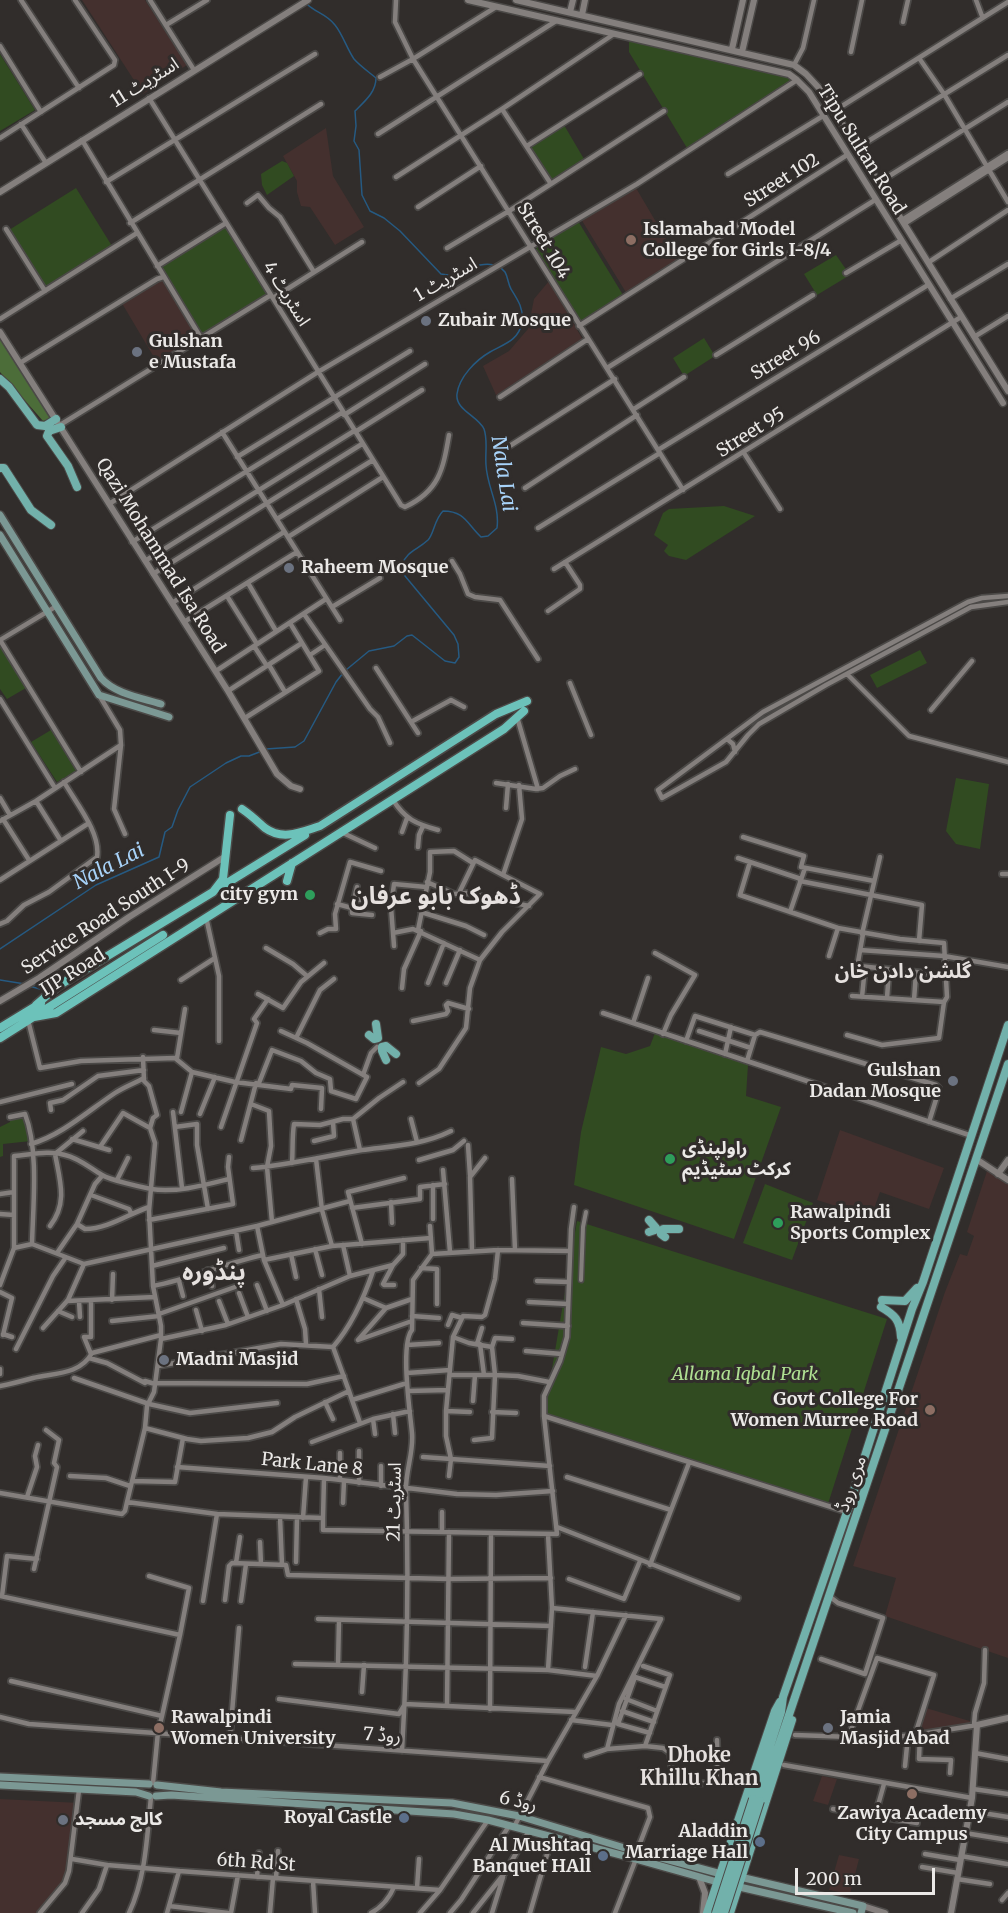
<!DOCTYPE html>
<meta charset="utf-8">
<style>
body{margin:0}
#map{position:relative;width:1008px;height:1913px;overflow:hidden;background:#312d2b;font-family:Merriweather,serif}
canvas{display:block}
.scale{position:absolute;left:795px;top:1868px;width:140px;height:27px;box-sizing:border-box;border:3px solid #ebe9e7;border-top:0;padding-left:8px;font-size:18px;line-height:21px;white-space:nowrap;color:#ebe9e7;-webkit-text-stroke:4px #312d2b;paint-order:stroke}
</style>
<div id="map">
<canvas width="1008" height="1913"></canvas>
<div class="scale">200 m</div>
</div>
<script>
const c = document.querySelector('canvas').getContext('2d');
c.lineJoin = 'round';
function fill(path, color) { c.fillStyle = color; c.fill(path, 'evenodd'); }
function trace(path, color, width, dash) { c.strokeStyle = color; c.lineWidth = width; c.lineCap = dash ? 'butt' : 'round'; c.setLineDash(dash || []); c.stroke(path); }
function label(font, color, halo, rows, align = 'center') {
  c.font = font + ' Merriweather,"Noto Sans Arabic",serif'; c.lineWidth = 6; c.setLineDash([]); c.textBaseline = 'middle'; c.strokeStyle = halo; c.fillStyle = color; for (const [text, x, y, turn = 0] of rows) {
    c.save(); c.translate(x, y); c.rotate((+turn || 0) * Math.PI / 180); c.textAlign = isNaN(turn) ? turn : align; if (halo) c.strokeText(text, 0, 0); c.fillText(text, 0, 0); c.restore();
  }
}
const education = new Path2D(`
 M82 0H145L187 65 143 94Z
 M326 128 333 176 364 227 335 245 310 207 301 206 297 192V181L283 156Z
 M636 188 679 261 627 294 581 219Z
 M163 277 201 338 158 364 120 300Z
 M549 281 583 340 496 395 483 366 509 351 528 329 534 299Z
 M840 1130 944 1168 929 1209 880 1192 871 1217 817 1200Z
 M987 1171 1008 1183V1658L885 1616 896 1578 853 1566 945 1292 960 1254 967 1256 974 1236 967 1232Z
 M926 1708 973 1722 954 1727 917 1733Z
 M822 1776 837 1779 828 1805 813 1801Z
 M0 1799 80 1803 69 1873 61 1888 39 1913H0Z
 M839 1855 859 1859 850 1894 829 1890Z`);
const green = new Path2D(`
 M629 41 787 76 794 80 687 148 629 52Z
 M0 54 35 110 0 131Z
 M564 125 584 159 551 181 529 147Z
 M282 161 287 163 294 176 267 195 262 185 261 174Z
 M76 188 112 246 45 289 9 230Z
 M578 221 623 295 581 322 536 248Z
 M226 223 268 293 201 336 157 266Z
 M836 255 850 275 817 295 804 274Z
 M704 338 715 356 684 376 673 358Z
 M724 506 755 516 686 560 669 556 664 551 668 545 654 535 663 513 669 509Z
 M0 647 26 688 7 699 0 689Z
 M920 650 927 663 877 688 870 675Z
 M51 730 76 771 57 782 31 742Z
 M956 778 989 784 980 849 956 844 946 831Z
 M655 1033 748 1065 746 1096 781 1107 734 1239 574 1185 581 1132 601 1047 626 1054 650 1046Z
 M25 1114 31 1141 3 1144V1156L0 1157V1127L10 1122V1117Z
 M765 1184 813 1203 792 1260 743 1243Z
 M577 1221 887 1319 827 1507 544 1416Z`);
const forest = new Path2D(`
 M0 339 51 419 43 421 0 372Z`);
const stream = new Path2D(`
 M308 5C315 12 327 14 335 25 343 35 347 49 354 59 360 66 369 72 376 78 376 92 365 101 355 111L356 126 354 141 359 150 362 195 370 211 384 218 400 231 441 274 455 276C467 267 493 257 505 272 508 277 508 284 511 289 518 300 524 309 522 323 518 341 504 344 490 352 476 360 459 377 457 394 455 410 478 416 484 429 488 440 485 453 486 465 487 487 500 505 497 528L488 536 481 537C467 524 465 511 443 511 434 520 434 534 428 540 416 551 408 550 401 566L405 576 454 635 458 644 459 657 455 663 445 661 412 635 407 636 394 646 369 651 346 670
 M266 749 295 747 304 741 336 682 343 673
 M0 949 96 885 159 857 165 832 172 827 178 810 190 787 226 763 241 756H249L262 751
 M0 980 25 984
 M29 986 40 989`);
const pedestrian = new Path2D(`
 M581 1280 583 1227 586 1212`);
const minor = new Path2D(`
 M21 0 79 88
 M150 0 194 70
 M396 0 395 22 413 59 683 490
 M976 0 982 16
 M903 22 908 0
 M166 25 207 0
 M0 46 41 112
 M851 52 862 0
 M919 58 944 94 1008 202
 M794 65 803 48 814 0
 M380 77 413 59 496 7
 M149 98 401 505 405 507C439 491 443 470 449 435
 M502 109 551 184
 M834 111 1008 2
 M21 124 46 163
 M378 134 556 21
 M0 138 114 65 115 60 75 0
 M82 140 201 338
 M527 146 640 74
 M857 148 1008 55
 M728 174 823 116
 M396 177 502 109 614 34
 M106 182 315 54
 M878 183 1008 102
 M247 203 258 195 269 208 280 217 314 272
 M418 207 481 166
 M902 220 1008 153
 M130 223 321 104
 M904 224 1008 158
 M6 229 45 291
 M447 248 509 211 664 111
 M929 262 1008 210
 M157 266 226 223
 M846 273 900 241
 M273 298 362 242
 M950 299 1008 264
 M0 319 137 233
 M579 326 847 155
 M974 337 1008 316
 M716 355 813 295
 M20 363 157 279 163 277
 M607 368 875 200
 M500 397 588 339
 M634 409 684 377
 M344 415 425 364
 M60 425 271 295
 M222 432 340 620
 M355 432 422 390
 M505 449 615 379
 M658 450 928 285
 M744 453 780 509
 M237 457 410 351
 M525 488 637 415
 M109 504 318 372 637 184 797 80
 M277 519 373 460
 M538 528 660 453
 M288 537 383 477
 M132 542 343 412
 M145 561 354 431
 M452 561 460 574 468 594 475 597 500 600 538 659
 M554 569 961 317
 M153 574 362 444
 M248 583 276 631
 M227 596 257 644
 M1008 596 982 598 968 602 763 712 658 790 662 798 726 762 748 735 759 724 826 685 971 607 1008 602
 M172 603 284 532
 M332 607 380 578
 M548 611 580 589V585L565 562
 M304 614 370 709 378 717 390 743
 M184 622 297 552
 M0 640 81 772
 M0 640 55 607
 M254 646 267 666
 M310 655 325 645
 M269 665 285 692
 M376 668 418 733
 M216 671 326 599
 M847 674 909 736 1008 762
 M570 683 591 735
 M228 691 302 643
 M99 695 120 730 121 745 114 809 125 834
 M0 699 55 788
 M931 710 972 661
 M517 717 538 789
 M245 718 319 671 290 623
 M411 722 451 700 464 707
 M727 739 733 744 735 752
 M496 783 536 789 543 788 560 776 575 769
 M0 798 10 815
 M393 800C405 819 416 824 438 830
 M36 801 61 841
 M506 808 508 784
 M3 819 29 860
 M0 821 36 801 121 745
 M341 832 375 848
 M402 832 407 818
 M743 837 804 856 801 867 874 881
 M418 847 419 835 423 826
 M738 858 801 879
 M750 862 740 895 838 928 900 939 944 943 947 997 944 1002 852 996
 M1002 874H1008
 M0 880 89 823
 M800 881 922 905 919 941
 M427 882 454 894 467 893 529 906
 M460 891 475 860 503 875
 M354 900 380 899
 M337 904 352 908 357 887
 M352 908V913L372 915
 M421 912 466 926 484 935
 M790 912 805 868
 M206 917 219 976V1041
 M0 924 7 921 24 905 49 892 97 857C101 833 76 803 64 782
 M418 930 430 872V852L454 851 473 863
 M320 933 328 929H336L335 914 350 862 381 871
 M393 933 413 929 480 960
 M862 934 880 857
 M863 934 858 962 859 966 945 975
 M394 946 391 907 394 884 426 887
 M266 948 293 964 307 976
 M860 950 944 956 1008 967
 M655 953 695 975 671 1015 663 1034
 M829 956 838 928
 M181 980 215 958
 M428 983 444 943
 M446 983 460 950
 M402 988 404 969 421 931
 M258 994 283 1008 301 982 324 963
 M862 997 865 967
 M887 998 889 970
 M914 1000 916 973
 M603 1013 972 1136
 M28 1020 40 1068 81 1061 175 1058 192 1072 235 1082 291 1089 292 1085 322 1088 321 1109
 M413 1021 446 1014 448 1011 446 1005 448 1003 469 1009
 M633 1023 648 978
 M154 1030 181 1033
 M699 1031 751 1048
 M847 1035 882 1045 939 1038 944 1002
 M296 1038 320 990 334 979
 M686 1041 695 1016 755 1035
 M725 1054 731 1027
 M177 1058 185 1009
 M747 1061 755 1035 760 1032 936 1085 939 1088 938 1093 929 1122
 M363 1075 371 1053 377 1047
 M259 1083 272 1050 301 1061 316 1073 330 1079 331 1091 356 1099 367 1077 307 1043 281 1031
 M419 1083 439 1069 466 1028 470 988 480 960 502 932 540 894 503 875 522 819 519 785
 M0 1102 72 1084
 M251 1104 269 1111 271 1146 267 1167 272 1222
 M51 1110 50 1103 63 1100 98 1076 144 1070
 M173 1112 182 1188
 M181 1112 192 1072
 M200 1114 215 1077
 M10 1117 25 1114C39 1150 33 1205 32 1244
 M353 1119 360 1150
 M411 1119 417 1142
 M175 1127 197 1124V1145L208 1209
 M221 1127 257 1023 254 1019 268 999
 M72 1139 109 1150
 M241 1140 256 1083
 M314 1141 334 1136 333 1122
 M31 1144C62 1135 88 1111 115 1093 124 1087 135 1083 144 1078
 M468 1145 470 1175
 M100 1147 123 1113 150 1128
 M316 1159 322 1210 332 1246
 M419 1160 453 1150 464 1141
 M292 1163C293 1149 292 1137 294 1124L320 1125 343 1119H353L379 1098 403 1082
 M253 1168C289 1165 325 1156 362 1150 392 1146 423 1145 451 1131
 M443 1170 450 1252
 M512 1179 515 1250
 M117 1180 128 1158
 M433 1185V1219
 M0 1194 14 1192
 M91 1195 129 1209 131 1213
 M391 1202 392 1223
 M352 1208 420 1199V1187L445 1184
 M0 1214 14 1215
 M149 1220 233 1204 228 1167 229 1157
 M77 1224 85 1229C108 1229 128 1214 149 1207
 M50 1226C68 1203 60 1181 55 1154L83 1131
 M257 1226 264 1260 283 1305
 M236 1231 239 1250
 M362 1244 348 1192 404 1178
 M343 1245 350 1276
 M14 1248 32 1244 84 1264 257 1226 350 1201
 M315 1249 322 1275
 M498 1250 495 1279 485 1315 482 1317 463 1316 453 1337 446 1411V1436L451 1459 550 1466
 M472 1251 470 1177 485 1158
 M57 1253 77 1224 95 1184 102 1176
 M291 1254 296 1277
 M432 1254 498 1250 570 1251
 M264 1260 332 1246 431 1238
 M152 1266 224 1248
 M421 1268 437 1269V1304
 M208 1270 212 1286
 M179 1281 183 1296
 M537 1281 569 1282
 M0 1285 14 1248V1156C30 1155 49 1150 65 1155 79 1158 90 1168 102 1175 110 1180 141 1187 151 1189 176 1193 205 1185 229 1179
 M257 1285 267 1311
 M394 1285H384L383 1284 393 1265 403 1254V1240
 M153 1286C190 1279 226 1263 263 1255
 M319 1289 322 1317
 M0 1292 12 1298 3 1335
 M239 1293 248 1317
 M363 1298 386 1308
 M296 1299 305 1329 306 1344
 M412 1299 386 1308 358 1340 412 1321
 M112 1300 113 1274
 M67 1301 155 1297
 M79 1301 80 1317
 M91 1301V1337H84L91 1354
 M219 1301 228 1324
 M529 1302 568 1304
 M196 1310 202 1331
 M58 1311 72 1317
 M159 1314 235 1287
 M412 1316 439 1318
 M112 1321 159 1316
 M523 1323 568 1326
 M448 1325 452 1315 462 1318
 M43 1328 68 1300 84 1264
 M3 1334 12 1337
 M161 1339 226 1325 283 1305 350 1276 393 1265
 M477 1344 482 1328
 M480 1344 484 1375
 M407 1345 439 1343
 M333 1347C352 1325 364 1298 373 1271
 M492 1347 495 1338 512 1339
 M16 1349 53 1276 66 1257
 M526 1351 562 1354
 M89 1358 107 1363 145 1383V1381L155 1384
 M158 1366 281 1344 333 1347
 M0 1369V1374
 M407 1373 450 1370
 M450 1375H495L492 1347 469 1343 453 1337
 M74 1378 149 1404 190 1413 277 1403
 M155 1383 307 1384 344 1376
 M0 1386C11 1384 22 1381 33 1378 54 1373 80 1375 92 1353L161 1335
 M349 1391 352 1400 407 1383
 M408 1391 448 1390
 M352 1400 360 1423
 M473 1401 475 1375
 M325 1402 333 1419
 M446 1411 470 1412
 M492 1412 516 1413
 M393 1414 395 1433
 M544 1416 847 1512
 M373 1419 375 1434
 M145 1428 187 1439 201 1441 248 1438 272 1432 295 1417 349 1391 333 1347
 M474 1440 492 1438 495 1375 518 1376 549 1382
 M312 1442 373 1419 410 1411
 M359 1451V1483
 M423 1457 451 1459 449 1476
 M177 1467 324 1478 457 1494 496 1495 553 1491
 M70 1476 106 1478 130 1486
 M567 1477 671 1510
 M340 1480V1453
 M132 1481 175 1482 183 1438
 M381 1486V1466
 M0 1493 122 1514 125 1511 127 1502 217 1514 323 1518V1530L557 1534 544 1416V1396L560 1361 567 1337 571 1229 574 1207
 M27 1497 37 1467 35 1456 38 1445
 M127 1502 145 1428 147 1406 154 1392 161 1339V1326L153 1286 149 1211 155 1143 150 1128 153 1118 157 1115 149 1086 144 1081 143 1057
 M343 1503 344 1481
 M280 1517 282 1565
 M303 1518 306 1477
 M323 1518 324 1478
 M557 1527 738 1598
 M442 1532V1512
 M548 1534 552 1608 661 1619 619 1704 607 1749 645 1746 670 1675 643 1666
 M260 1542 261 1564
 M296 1562 297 1517
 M236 1563 240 1537
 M650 1565 689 1463
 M34 1569 57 1467 54 1463 59 1440 46 1430
 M569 1579 624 1599 640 1561
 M0 1596 180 1635 189 1588 149 1576
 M2 1596 7 1556 37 1559
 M225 1600 229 1566 232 1563 286 1565 288 1575 449 1579 551 1578
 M203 1601 217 1514
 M241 1601 246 1564
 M318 1619 551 1626
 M821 1659 865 1674 883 1618 838 1603 829 1596
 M295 1664 548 1670 597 1676
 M338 1665 339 1620
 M585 1667 593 1612
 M548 1670 552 1608
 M11 1681 162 1716 158 1732 153 1783
 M362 1692 364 1665
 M279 1699 399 1714 405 1704 575 1712
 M626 1699 657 1711
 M447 1706 449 1532
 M490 1709 491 1533
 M622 1711 654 1722
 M162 1716 180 1635
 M0 1717 29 1724 548 1761
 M571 1720 612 1725
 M974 1725 975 1713 984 1683 985 1650
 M650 1733 618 1724 635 1677 665 1687
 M920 1734 919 1759 951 1760 950 1773
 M795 1735 880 1738 915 1735 977 1725
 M230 1737 239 1628
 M848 1738 877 1658 934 1675 915 1735
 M717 1740 718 1781
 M645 1746 663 1748 670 1753 672 1773 676 1781 695 1784 747 1779
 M402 1751C407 1665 409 1578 406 1492 405 1472 414 1452 412 1433 410 1412 400 1344 412 1330L413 1280 432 1254 430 1226
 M975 1753 1008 1759
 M586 1756 607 1749
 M784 1765 972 1798
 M905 1766 908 1736
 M539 1777 648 1808 650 1817 637 1851
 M884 1784 875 1816 917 1823
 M973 1789 1008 1794
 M833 1809 875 1816
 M970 1811 1008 1817
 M514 1827 548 1761 597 1676 626 1615
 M965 1833 1008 1840
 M925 1854 960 1860
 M961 1856 1007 1864
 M72 1859 107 1865 179 1871 440 1890
 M922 1867 958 1873
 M257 1877 259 1853
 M276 1878 278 1851
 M957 1879 990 1884
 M313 1881 315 1913
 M417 1888 419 1859
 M1002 1900 1008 1893
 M169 1906 228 1913
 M40 1913 65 1883 69 1871 79 1790
 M82 1913 99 1889 107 1865
 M129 1913C146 1877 147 1836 151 1797
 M167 1913 179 1871
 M231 1913 238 1875
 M270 1913 273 1878
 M371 1913C382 1907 389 1899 394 1887
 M420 1913 440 1890 488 1820
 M450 1913 461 1900 509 1826
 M473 1913 504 1874 529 1831
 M492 1913 503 1877
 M530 1913 552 1837
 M615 1913 636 1859`);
const tertiary = new Path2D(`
 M468 0 789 74 797 80 809 92 1003 403
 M516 0 794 65 806 74 819 88 834 111 1008 391
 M570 12 573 0
 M582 15 585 0
 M732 49 743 0
 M742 52 754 0
 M0 192 308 0
 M0 332 228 691 277 774 291 786 300 789
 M0 1001 39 978 129 917 226 856
 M976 1159 1008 1180
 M998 1174 1008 1160
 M699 1877 705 1893 703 1913
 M863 1906 885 1913
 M951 1913 972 1798 977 1725 1008 1718`);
const secondary = new Path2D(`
 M0 515 101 678C115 694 142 698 161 704
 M0 535 99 695 169 717
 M0 1777 149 1784
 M0 1785 136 1792 149 1796
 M157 1785 221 1792 452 1803 519 1816 628 1849 725 1875
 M156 1796 171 1795 454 1814 488 1820 636 1859 721 1883
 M736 1876 863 1906 861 1913
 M735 1886 853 1913`);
const primary = new Path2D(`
 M0 379 9 387 37 425 45 426 56 419
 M61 427 49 431 47 436 68 466 77 487
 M0 468H4L31 510 51 525
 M369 1035 374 1039 378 1038 376 1024
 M386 1060 382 1051V1047L386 1046 396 1054
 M649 1232 655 1230 656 1228 649 1220
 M665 1237 661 1234 663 1229H679
 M882 1300 905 1301 917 1288
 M881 1307C895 1315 900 1320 901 1337
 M753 1799 781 1712 783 1697 847 1512 912 1309 923 1282 1008 1025
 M760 1801 1008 1064
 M707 1913 775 1711 780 1702
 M730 1913 792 1720`);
const trunk = new Path2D(`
 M242 809C251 815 257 821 265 828 283 841 301 832 320 826L496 714 527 701
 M287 881 292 863
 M219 888 305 835
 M36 1005 58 986 213 892 223 879 230 815
 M34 1017 56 1013 504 729 524 711
 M0 1028 41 1003
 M0 1038 163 935`);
const primaryBridge = new Path2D(`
 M716 1913 753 1799
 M724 1913 760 1801`);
const markers = [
 [631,240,6,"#8d6e63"],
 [426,321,6,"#6b7280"],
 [137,352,6,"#6b7280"],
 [289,568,6,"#6b7280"],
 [310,895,6,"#2e9e5b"],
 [953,1081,6,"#6b7280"],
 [670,1159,6,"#2e9e5b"],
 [778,1223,6,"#2e9e5b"],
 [164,1360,6,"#6b7280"],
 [930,1410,6,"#8d6e63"],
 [159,1728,6,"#8d6e63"],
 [828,1728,6,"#6b7280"],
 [912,1794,6,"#8d6e63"],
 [404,1818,6,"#5c6f8a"],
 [63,1820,6,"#6b7280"],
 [760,1842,6,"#5c6f8a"],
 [603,1856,6,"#5c6f8a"]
];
const streetNames = [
 ["اسٹریٹ 11",145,83,-32],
 ["Tipu Sultan Road",861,150,58],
 ["Street 102",782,181,-32],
 ["Street 104",543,241,59],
 ["اسٹریٹ 1",446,280,-30],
 ["اسٹریٹ 4",286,294,58],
 ["Street 96",786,356,-31],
 ["Street 95",751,433,-32],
 ["Qazi Mohammad Isa Road",160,556,58],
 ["Service Road South I-9",106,917,-33],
 ["IJP Road",73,973,-32],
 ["Park Lane 8",312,1465,6],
 ["مری روڈ",852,1484,-71],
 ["اسٹریٹ 21",395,1502,-89],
 ["روڈ 7",382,1736,4],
 ["روڈ 6",518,1802,13],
 ["6th Rd St",256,1863,4]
];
const poiNames = [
 ["Islamabad Model",643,230],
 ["College for Girls I-8/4",643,251],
 ["Zubair Mosque",438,321],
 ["Gulshan",149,342],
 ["e Mustafa",149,363],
 ["Raheem Mosque",301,568],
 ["city gym",298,895,"right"],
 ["Gulshan",941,1071,"right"],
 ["Dadan Mosque",941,1092,"right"],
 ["راولپنڈی",682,1149],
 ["کرکٹ سٹیڈیم",682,1170],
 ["Rawalpindi",790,1213],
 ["Sports Complex",790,1234],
 ["Madni Masjid",176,1360],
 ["Govt College For",918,1400,"right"],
 ["Women Murree Road",918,1421,"right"],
 ["Rawalpindi",171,1718],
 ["Women University",171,1739],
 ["Jamia",840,1718],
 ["Masjid Abad",840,1739],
 ["Zawiya Academy",912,1814,"center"],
 ["City Campus",912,1835,"center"],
 ["Royal Castle",392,1818,"right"],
 ["کالج مسجد",75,1820],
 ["Aladdin",748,1832,"right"],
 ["Marriage Hall",748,1853,"right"],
 ["Al Mushtaq",591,1846,"right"],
 ["Banquet HAll",591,1867,"right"]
];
const parkNames = [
 ["Allama Iqbal Park",745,1375]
];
const waterNames = [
 ["Nala Lai",503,474,81],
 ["Nala Lai",109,867,-27]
];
const neighbourhoodNames = [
 ["گلشن دادن خان",903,972],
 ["Dhoke",699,1756],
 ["Khillu Khan",699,1779]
];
const districtNames = [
 ["ڈھوک بابو عرفان",436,897],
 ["پنڈورہ",214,1273]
];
fill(education, '#44302e');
fill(green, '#314b21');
fill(forest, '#4c6d39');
trace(stream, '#265a82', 1.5);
trace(pedestrian, '#4b4947', 7);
trace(minor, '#4b4947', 8);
trace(tertiary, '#4b4947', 9);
trace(secondary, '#4b4947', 10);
trace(primary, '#4b4947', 10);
trace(trunk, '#4b4947', 11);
trace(pedestrian, '#847f7d', 4);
trace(minor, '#847f7d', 4.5);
trace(tertiary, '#847f7d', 6);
trace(secondary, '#7b9894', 7);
trace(primary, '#72b1ab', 8);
trace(trunk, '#6cc2ba', 8);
trace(primaryBridge, '#4b4947', 10, []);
trace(primaryBridge, '#72b1ab', 8);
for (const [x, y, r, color] of markers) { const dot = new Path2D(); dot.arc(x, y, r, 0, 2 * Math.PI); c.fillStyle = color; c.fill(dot); trace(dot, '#312d2b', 2); }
label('18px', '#ebe9e7', '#312d2b', streetNames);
label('bold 18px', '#ebe9e7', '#312d2b', poiNames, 'left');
label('italic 18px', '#afe092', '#312d2b', parkNames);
label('italic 20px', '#a8d3f9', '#312d2b', waterNames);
label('bold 20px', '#e6e1df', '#312d2b', neighbourhoodNames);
label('bold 24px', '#e6e1df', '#312d2b', districtNames);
</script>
